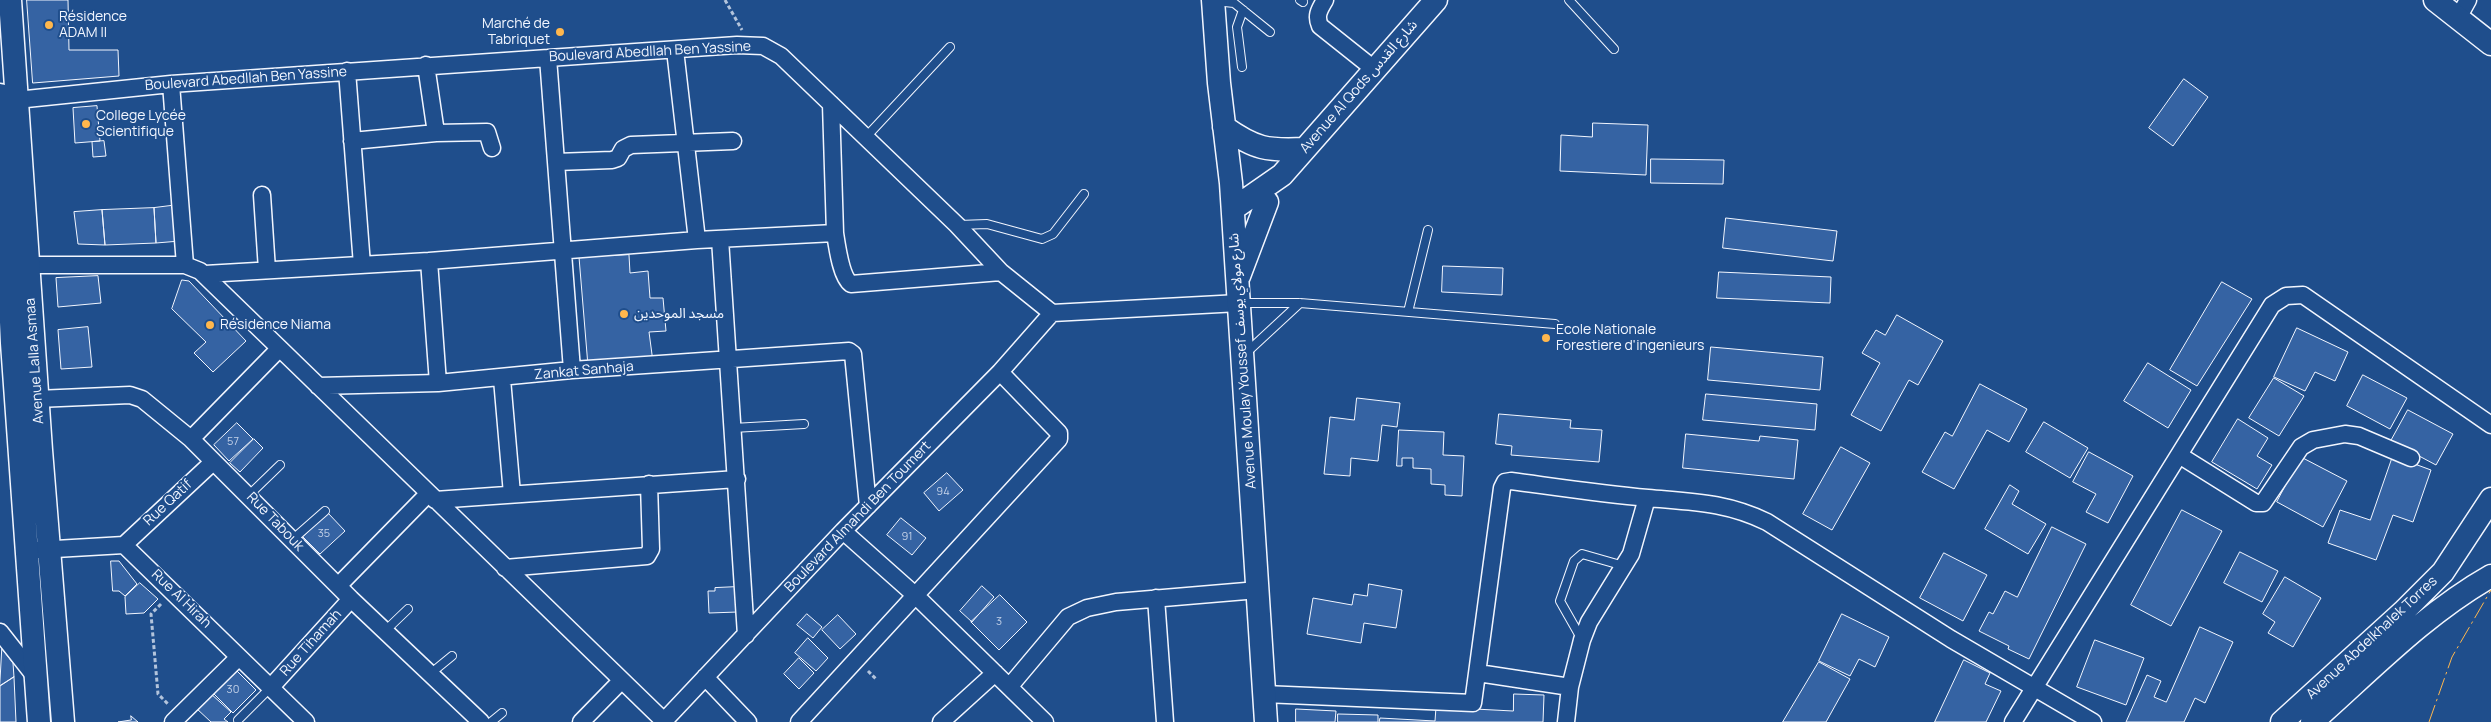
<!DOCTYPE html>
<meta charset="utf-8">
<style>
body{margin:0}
canvas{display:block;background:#1f4e8c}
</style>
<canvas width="2491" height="722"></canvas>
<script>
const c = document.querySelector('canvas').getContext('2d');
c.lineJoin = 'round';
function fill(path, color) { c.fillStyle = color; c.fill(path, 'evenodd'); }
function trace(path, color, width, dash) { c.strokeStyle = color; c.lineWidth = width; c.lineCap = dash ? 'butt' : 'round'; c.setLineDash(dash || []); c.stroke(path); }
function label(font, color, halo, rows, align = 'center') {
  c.font = font + ' Manrope,"Noto Sans Arabic",sans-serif'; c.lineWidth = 4; c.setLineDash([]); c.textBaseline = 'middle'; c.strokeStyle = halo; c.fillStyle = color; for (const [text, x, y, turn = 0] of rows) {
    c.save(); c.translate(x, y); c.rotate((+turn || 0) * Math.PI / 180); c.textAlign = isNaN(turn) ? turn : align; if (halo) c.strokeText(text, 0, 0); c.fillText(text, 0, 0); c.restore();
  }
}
const building = new Path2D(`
 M27 0H68L69 50H118L119 76 33 83Z
 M2184 79 2208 97 2173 146 2149 128Z
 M97 106 100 141 75 143 73 108Z
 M1593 123 1648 125 1646 175 1560 171 1561 135 1592 137Z
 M104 141 106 156 93 157 92 142Z
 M1651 159 1724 160 1723 184 1651 183Z
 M178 205 180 241 156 243 154 208Z
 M154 208 156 243 105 245 102 210Z
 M102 210 105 245 78 244 74 212Z
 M1726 218 1837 231 1833 261 1723 248Z
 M629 255 630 273 648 271 650 298H663L666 331 649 332 653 362 588 366 579 257Z
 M1443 266 1503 268 1502 295 1442 292Z
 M1719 272 1831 277 1830 303 1717 298Z
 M98 276 101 303 58 307 56 278Z
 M182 280 189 281 246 341 213 372 194 353 206 342 172 309Z
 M2222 282 2252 299 2197 386 2170 370Z
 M1897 315 1943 341 1918 385 1909 380 1881 431 1851 415 1880 363 1862 353 1876 330 1885 335Z
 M88 327 92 367 61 369 58 330Z
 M2297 328 2348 352 2335 381 2315 372 2305 391 2274 377Z
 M1711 347 1823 357 1820 390 1708 380Z
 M2148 363 2191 390 2168 428 2124 401Z
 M2363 375 2407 398 2390 429 2347 406Z
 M2274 378 2304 396 2279 436 2249 418Z
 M1980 384 2027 409 2009 442 1987 430 1954 489 1922 472 1945 432 1952 436Z
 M1706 394 1817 404 1815 430 1703 420Z
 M1357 398 1400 403 1397 427 1382 425 1378 461 1351 458 1350 476 1324 474 1330 417 1354 420Z
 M2408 410 2453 434 2436 465 2391 441Z
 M1499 414 1571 420 1570 428 1602 430 1599 462 1511 455 1512 446 1496 444Z
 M2238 419 2268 438 2257 456 2272 465 2257 489 2212 462Z
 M2044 422 2088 448 2070 478 2026 452Z
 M237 423 253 439 229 461 214 445Z
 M1399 430 1444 432 1443 455 1464 456 1462 496 1445 495V485L1431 484V469L1413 468V458H1402V466H1397Z
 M1686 434 1759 441 1760 436 1798 440 1794 479 1683 468Z
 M254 439 263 448 240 472 230 463Z
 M1841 447 1870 463 1832 530 1803 514Z
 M2089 452 2133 476 2108 523 2086 512 2096 494 2073 482Z
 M2393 456 2431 470 2413 522 2393 515 2376 560 2328 543 2340 510 2370 520Z
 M2301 457 2347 481 2323 527 2277 502Z
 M947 473 963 490 939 511 924 493Z
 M2010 485 2019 491 2012 504 2046 524 2028 554 1985 529Z
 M2182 510 2222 531 2171 626 2131 605Z
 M328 513 345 531 320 554 303 537Z
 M901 518 926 538 912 555 887 535Z
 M2052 527 2086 544 2029 659 2008 649 2009 646 1979 631 1989 612 1993 614 2005 591 2017 597Z
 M2240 552 2278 571 2262 602 2224 583Z
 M1944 553 1987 575 1963 621 1920 598Z
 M111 561H119L137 584 125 596 119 591H113Z
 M2285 577 2321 598 2293 647 2268 633 2275 622 2263 614Z
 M140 583 158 599 144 613 126 614 125 597Z
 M1369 584 1402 590 1396 628 1364 623 1361 643 1307 634 1313 598 1352 605 1354 594 1367 596Z
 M982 586 994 597 972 622 960 611Z
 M737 587 738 612 709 613 708 591H715V588Z
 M1000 595 1027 622 999 650 971 622Z
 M807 614 822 627 813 638 797 625Z
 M1842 614 1889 637 1875 667 1859 659 1850 676 1819 661Z
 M838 615 856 634 840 649 822 630Z
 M2200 627 2233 642 2205 703 2195 698 2184 722H2126L2147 675 2161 681 2154 697 2166 702Z
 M808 638 828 658 816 671 795 653Z
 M2095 640 2144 658 2126 705 2077 687Z
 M2 649 13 663 14 677 0 686Z
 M799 658 814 673 799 689 784 674Z
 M1964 660 1990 673 1985 684 2001 691 1986 722H1935Z
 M1819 662 1850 679 1826 722H1783Z
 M234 668 256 690 233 713 211 691Z
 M14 677 16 722H0V686Z
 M210 693 231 712 224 719 228 722H211L196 708Z
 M1514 694 1544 695 1543 722H1379L1380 718 1435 721 1436 707 1513 711Z
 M1296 709 1336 711 1335 722H1296Z
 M1338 714 1378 715V722H1338Z
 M131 716 138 722H118L131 720Z`);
const path = new Path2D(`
 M725 0 742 30
 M161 604 151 614 158 694 168 704
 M868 671 877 680`);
const lane = new Path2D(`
 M1300 0 1303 2
 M1569 0 1614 49
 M1215 1 1234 3 1270 32
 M1242 67 1237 27 1243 10
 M866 137 950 47
 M959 225 987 224 1042 239 1053 234 1084 194
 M1241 303H1300L1555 324
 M1408 312 1428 230
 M1246 353 1300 303
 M733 428 804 424
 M249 495 280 465
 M292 540 325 511
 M385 631 408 609
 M1581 638 1560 601 1574 561 1582 554 1624 566
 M430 674 452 656
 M238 720 271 687
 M491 722 502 713`);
const street = new Path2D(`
 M1325 0C1320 9 1315 15 1320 26L1374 69
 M2458 18 2468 0
 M675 50 697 240
 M548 58 572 370
 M347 71 362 265
 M171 84 185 265
 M7 101 171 84 737 45 763 46 781 56 957 225 1001 272 1052 313 1239 303
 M831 104 835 233
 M436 133 487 132 492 148
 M352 141 436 133 426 65
 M556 162 612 160 618 158 623 149 631 145 733 141
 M262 195 267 270
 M720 239 746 635
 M429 261 438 383
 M18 265H185L200 271 665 722
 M205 274 429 261 697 240 835 233C837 246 841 277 851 284L1001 272
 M502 379 512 494
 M318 386 438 383 572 370 849 351 853 354 868 506
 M37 399 130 395 142 399 191 439 351 599 481 722
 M191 439 279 349
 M2179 455 2256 503H2263L2301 447 2313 440 2345 434 2359 436 2411 458
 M435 500 737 479
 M843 531 915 595 1045 722
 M124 545 213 462
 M38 550 124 545 306 722
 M505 568 647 556 651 549 649 484
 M338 586 428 494
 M1156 598 1165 722
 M0 632 37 679
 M1478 673 1570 687
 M705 677 748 722
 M1010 686 1068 617 1087 608 1116 602 1258 590
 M271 687 351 599
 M1264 694 1473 703 1502 488 1505 482 1511 481C1556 487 1602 494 1648 498 1692 502 1726 502 1767 522L1951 639 2093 722
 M664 721 843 531 1000 372 1052 313
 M173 722 239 657
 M581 722 621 681
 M799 722 1059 439V433L1000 372
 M941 722 995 673
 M1566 722 1570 687 1582 640 1589 622 1631 554 1647 498
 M2013 722 2272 305 2286 296 2303 295 2491 425`);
const secondary = new Path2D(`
 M10 0 41 450 63 722
 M1213 0 1219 83 1231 183 1266 722
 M2435 0 2491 44
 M0 95 12 343 39 722
 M1224 127C1255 149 1267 151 1305 149
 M1233 209 1282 175 1436 0
 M1239 276 1267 202
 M2282 722 2403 612 2443 572 2491 499
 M2312 722C2370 671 2424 614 2491 576`);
const power = new Path2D(`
 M2429 722 2452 657 2491 590`);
const markers = [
 [49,25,5,"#ffb74d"],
 [560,32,5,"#ffb74d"],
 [86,124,5,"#ffb74d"],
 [624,314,5,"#ffb74d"],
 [210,325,5,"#ffb74d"],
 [1546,338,5,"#ffb74d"]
];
const numberNames = [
 ["57",233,442],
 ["94",943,492],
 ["35",324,534],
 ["91",907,537],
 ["3",999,622],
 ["30",233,690]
];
const poiNames = [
 ["Résidence",59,17],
 ["ADAM II",59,33],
 ["Marché de",550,24,"right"],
 ["Tabriquet",550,40,"right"],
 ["College Lycée",96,116],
 ["Scientifique",96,132],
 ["مسجد الموحدين",634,314],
 ["Résidence Niama",220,325],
 ["Ecole Nationale",1556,330],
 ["Forestiere d'ingenieurs",1556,346]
];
const streetNames = [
 ["Boulevard Abedllah Ben Yassine",650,52,-3],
 ["Boulevard Abedllah Ben Yassine",246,79,-4],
 ["Avenue Al Qods شارع القدس",1359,87,-49],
 ["Avenue Lalla Asmaa",35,361,-94],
 ["Avenue Moulay Youssef شارع مولاي يوسف",1243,361,-94],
 ["Zankat Sanhaja",584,371,-5],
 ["Rue Qatif",168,503,-43],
 ["Boulevard Almahdi Ben Toumert",858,517,-46],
 ["Rue Tabouk",275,522,46],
 ["Rue Al Hirah",181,599,44],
 ["Avenue Abdelkhalek Torres",2372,638,-43],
 ["Rue Tihamah",311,643,-48]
];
fill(building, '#3563a3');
trace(building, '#f2f6ff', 1);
trace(lane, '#f2f6ff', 10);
trace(street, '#f2f6ff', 19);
trace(secondary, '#f2f6ff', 25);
trace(path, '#b3c4dc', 3, [4, 2.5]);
trace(lane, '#1f4e8c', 8);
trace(street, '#1f4e8c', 16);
trace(secondary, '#1f4e8c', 22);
trace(power, '#ffb74d', 1, [18, 4, 2.5, 4]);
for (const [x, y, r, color] of markers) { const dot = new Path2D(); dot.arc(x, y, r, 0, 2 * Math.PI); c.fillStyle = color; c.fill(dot); trace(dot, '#1f4e8c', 2); }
label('11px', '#c3d1e8', null, numberNames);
label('14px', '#f2f6ff', '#1f4e8c', poiNames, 'left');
label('14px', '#f2f6ff', '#1f4e8c', streetNames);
</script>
